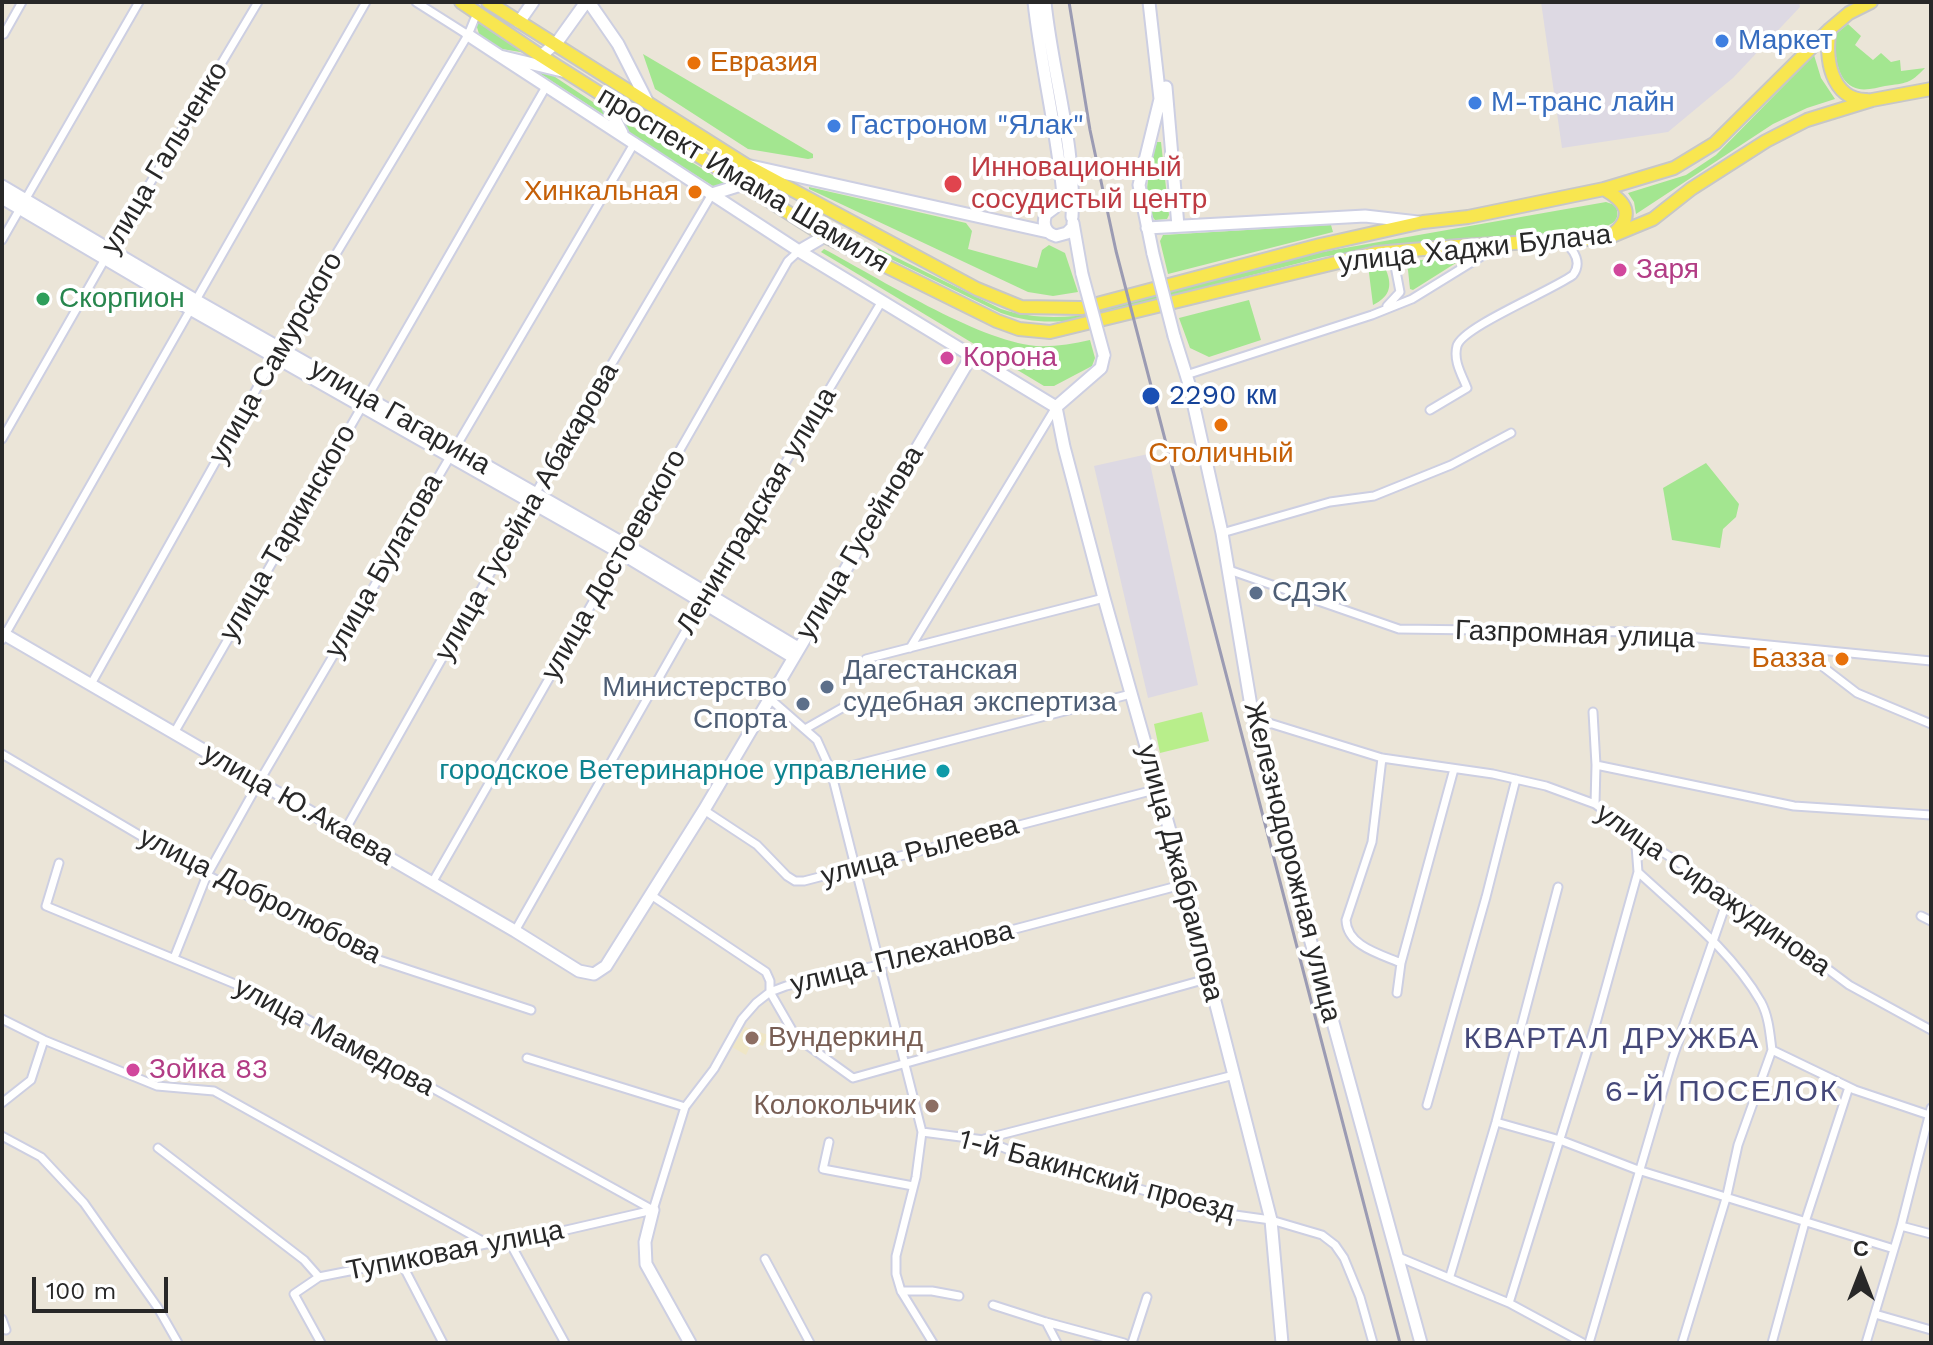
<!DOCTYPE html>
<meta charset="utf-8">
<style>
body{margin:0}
#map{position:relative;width:1933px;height:1345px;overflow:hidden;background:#ebe5d8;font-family:"Work Sans",sans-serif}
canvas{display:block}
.frame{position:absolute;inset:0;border:4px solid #282828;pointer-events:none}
.north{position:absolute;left:1821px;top:1233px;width:80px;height:80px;-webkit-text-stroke:6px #fff;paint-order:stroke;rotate:0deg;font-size:22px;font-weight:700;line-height:32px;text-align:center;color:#282828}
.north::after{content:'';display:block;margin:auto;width:28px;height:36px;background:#282828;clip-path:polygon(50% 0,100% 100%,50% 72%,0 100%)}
.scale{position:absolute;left:32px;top:1277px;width:136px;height:36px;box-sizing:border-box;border:4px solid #282828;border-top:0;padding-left:10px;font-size:24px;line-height:28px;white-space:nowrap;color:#282828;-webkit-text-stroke:6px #fff;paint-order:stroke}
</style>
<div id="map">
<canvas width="1933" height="1345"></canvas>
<div class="frame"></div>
<div class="north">С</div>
<div class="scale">100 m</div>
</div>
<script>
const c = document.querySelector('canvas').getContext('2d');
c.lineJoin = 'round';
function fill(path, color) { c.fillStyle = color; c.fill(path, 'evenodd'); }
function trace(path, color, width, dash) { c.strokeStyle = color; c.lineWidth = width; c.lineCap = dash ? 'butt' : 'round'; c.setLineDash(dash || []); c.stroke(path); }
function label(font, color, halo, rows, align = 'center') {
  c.font = font + ' "Work Sans",sans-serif'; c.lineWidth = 8; c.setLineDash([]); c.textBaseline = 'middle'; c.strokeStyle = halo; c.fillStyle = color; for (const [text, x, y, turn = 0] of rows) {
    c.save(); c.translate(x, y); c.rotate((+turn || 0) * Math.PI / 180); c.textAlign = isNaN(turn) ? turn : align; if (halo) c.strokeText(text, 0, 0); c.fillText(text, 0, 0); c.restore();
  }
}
const industrial = new Path2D(`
 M1541 2H1799L1800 7 1733 78 1668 132 1562 148Z
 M1148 454 1198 685 1148 698 1094 466Z`);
const education = new Path2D(`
 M745 1027 768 1035 763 1046 752 1042 746 1055 732 1047Z`);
const green = new Path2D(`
 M479 21 526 53 502 49 480 37 476 24Z
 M1848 24 1861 36 1855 45 1873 60 1881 53 1891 62 1900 60 1901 71 1925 68C1910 84 1906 83 1885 86 1876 88 1862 92 1853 87 1836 79 1834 51 1836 34Z
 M643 54 813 154V158L808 159 748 149 655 89Z
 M1814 55 1821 78 1835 99 1807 108 1773 124 1636 214 1634 202 1628 193 1686 175 1716 155Z
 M527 65H537L608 112 613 121Z
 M617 117 729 185 716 188 623 129Z
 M1157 142H1161L1169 215 1167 219 1155 220C1139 203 1151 162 1157 142Z
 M809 187 966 223 972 231 968 249 1037 268 1042 250 1049 245 1065 253 1078 292 1053 296 1028 292 809 189Z
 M1606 202 1615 205C1623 221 1610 226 1597 229L1379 247 1323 257 1076 320C1049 323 1026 322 1001 313L834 231 808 214 1001 309C1026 317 1049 318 1076 316L1322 252Z
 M1331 225 1333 232 1168 274 1160 241 1163 235Z
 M824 249C879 278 976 340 1036 346 1054 347 1072 344 1090 340L1095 358 1092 366 1054 386H1044L821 252Z
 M1457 256 1459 261 1413 290 1410 289 1408 270 1404 262Z
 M1368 265 1386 270C1393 287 1389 297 1373 305Z
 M1249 300 1261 340 1209 357 1190 348 1179 318Z
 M1706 463 1739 504 1736 517 1723 529 1720 548 1672 540 1663 488Z`);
const pitch = new Path2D(`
 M1202 712 1209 741 1160 753 1154 724Z`);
const street = new Path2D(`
 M416 2 468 35
 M4 34 22 2
 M2 240 139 2
 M1376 254 1395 266 1400 292 1387 306
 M1186 375 1372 315 1412 299 1498 246
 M1430 410 1467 388C1462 375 1453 361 1457 346 1462 327 1551 291 1573 275 1582 263 1575 251 1564 242
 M2 439 105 259 258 2
 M1222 533 1330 502 1374 496 1451 465 1511 433
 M1229 570 1399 629 1637 632 1931 661
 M2 640 366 2
 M910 648 1056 407
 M1805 653 1857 693 1931 724
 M866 659 1104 598
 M91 684 280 347 468 35 477 13
 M769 698 817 740 831 771 922 1132 916 1177 896 1256V1274L901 1291 933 1343
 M1593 712 1596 765 1595 804
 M1253 718 1382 758 1493 774 1546 786 1595 804 1650 844 1729 895 1849 985 1931 1030
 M805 729 842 708
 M174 733 547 85
 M2 754 207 875 367 956 531 1010
 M1382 758 1372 842 1346 920C1347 946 1380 954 1401 963
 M1596 765 1794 806 1931 815
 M831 771 1131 694
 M704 810 757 845 787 876 795 881H804L1158 789
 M344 832 535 494 712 194
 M1635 833 1638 872C1681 912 1731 950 1761 1002 1769 1017 1770 1035 1772 1050L1855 1090 1929 1115
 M59 863 46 906 269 998 653 1210
 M432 883 788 261 799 251
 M651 895 766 972 770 981V992L796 1037 853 1078 1210 978
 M1921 916 1931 921
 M515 931 702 602 882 301
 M174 958 207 875 259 782 635 142
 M1397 993 1401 963 1454 769
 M2 1019 44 1040 157 1086 214 1091 486 1243
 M527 1058 685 1107
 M2 1103 31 1080 44 1040
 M1427 1105 1486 897 1516 779
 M1496 1122 1560 1140 1638 1170 1894 1249
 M922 1132 984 1140 1037 1161 1150 1192 1199 1210 1271 1220 1322 1235 1335 1245 1344 1258 1360 1297 1373 1343
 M2 1136 41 1157 84 1203 158 1308 178 1343
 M984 1139 1234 1075
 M829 1142 823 1169 913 1186
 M158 1148 304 1260 319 1277 486 1244 510 1243 653 1210
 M653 1210 685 1107 714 1069 742 1019 756 1003 770 992 786 986 879 965 1185 884
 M1901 1226 1931 1234
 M510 1243 565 1343
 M1396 1256 1509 1303 1583 1343
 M765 1259 810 1343
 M401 1262 443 1343
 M1450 1276 1496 1122 1558 887
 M319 1277 294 1294 321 1343
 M901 1291H932L959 1296
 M1509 1303 1596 1023 1638 872
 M993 1305 1046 1322 1124 1343
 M1875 1314 1931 1330
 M2 1319 6 1330
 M1046 1322 1057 1343
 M1132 1343 1147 1297
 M1589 1343 1673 1057 1729 895
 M1682 1343 1727 1195 1738 1145 1772 1050
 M1772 1343 1805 1222 1849 1087
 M1866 1343 1901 1226 1931 1108`);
const secondary = new Path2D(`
 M589 2 618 44 647 101
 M1034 2C1041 67 1057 130 1063 195L1054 208 1046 214C1042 224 1045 233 1056 236L1067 233 1072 228
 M1045 2C1052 73 1076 145 1072 217
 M1149 2 1160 99 1139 185 1153 254
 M519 22 533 2
 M468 35 500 56 562 71
 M500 56 799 251 1056 407
 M541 56 558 41 586 2
 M1166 87 1178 226
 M603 96 622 133
 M751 166 1048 232
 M2 186 197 301 626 545 798 648
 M712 194 744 184
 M2 198 192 310 626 556 793 657
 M1073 223 1082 274
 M1147 228 1365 216 1418 222
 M799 251 825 236
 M1174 336 1189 384 1222 533 1253 718 1306 924 1421 1343
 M1056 407 1064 447 1104 598 1185 884 1271 1220 1282 1343
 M1056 407 1101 368 1104 355
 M2 633 515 931 579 971 594 974 606 966 704 810 972 355
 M653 1210 645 1242 646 1264 690 1343`);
const primary = new Path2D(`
 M461 2 541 56 825 236 997 321 1019 329 1050 332 1376 253 1459 246 1607 238 1653 219 1691 189 1766 141 1807 120 1872 100 1931 89
 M488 2 746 165 977 289 1021 307 1082 308 1320 245 1423 222 1468 217 1604 189 1674 168 1715 143 1830 29 1849 13 1871 2
 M1830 29C1824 56 1831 101 1867 100
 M1604 189C1625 201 1636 215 1613 234`);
const rail = new Path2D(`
 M1069 2 1090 130 1116 251 1400 1343`);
const secondaryBridge = new Path2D(`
 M1153 254 1174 336
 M1082 274 1104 355`);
const markers = [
 [1722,41,8,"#3f7fe0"],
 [694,63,8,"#e8710a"],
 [1475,103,8,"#3f7fe0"],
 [834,126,8,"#3f7fe0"],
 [953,184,10,"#e0444e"],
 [695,192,8,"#e8710a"],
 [1620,270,8,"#d1479c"],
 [43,299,8,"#2e9e5b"],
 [947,358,8,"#d1479c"],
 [1151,396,10,"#1a4fb4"],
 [1221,425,8,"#e8710a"],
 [1256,593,8,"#5c6f8a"],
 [1842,659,8,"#e8710a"],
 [827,687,8,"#5c6f8a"],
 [803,704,8,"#5c6f8a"],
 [943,771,8,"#0f9aa8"],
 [752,1038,8,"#8d6e63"],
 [133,1070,8,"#d1479c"],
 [932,1106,8,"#8d6e63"]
];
const shopNames = [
 ["Маркет",1738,41],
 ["М-транс лайн",1491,103],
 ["Гастроном \"Ялак\"",850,126]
];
const foodNames = [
 ["Евразия",710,63,"left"],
 ["Хинкальная",679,192],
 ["Столичный",1221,454,"center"],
 ["Базза",1826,659]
];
const streetNames = [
 ["улица Гальченко",165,158,-59],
 ["проспект Имама Шамиля",743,180,31],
 ["улица Хаджи Булача",1475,249,-6],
 ["улица Самурского",276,358,-60],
 ["улица Гагарина",400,417,30],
 ["Ленинградская улица",757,511,-59],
 ["улица Гусейна Абакарова",527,512,-60],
 ["улица Таркинского",288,533,-60],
 ["улица Гусейнова",860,543,-59],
 ["улица Достоевского",614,565,-60],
 ["улица Булатова",384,566,-60],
 ["Газпромная улица",1575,635,2],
 ["улица Ю.Акаева",298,805,30],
 ["улица Рылеева",920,851,-15],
 ["Железнодорожная улица",1292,862,76],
 ["улица Джабраилова",1180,873,75],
 ["улица Сиражудинова",1713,890,35],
 ["улица Добролюбова",260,896,27],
 ["улица Плеханова",902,958,-14],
 ["улица Мамедова",334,1037,28],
 ["1-й Бакинский проезд",1097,1176,15],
 ["Тупиковая улица",455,1251,-11]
];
const healthNames = [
 ["Инновационный",971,168],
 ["сосудистый центр",971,200]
];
const hotelNames = [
 ["Заря",1636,270],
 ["Корона",963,358],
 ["Зойка 83",149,1070]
];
const leisureNames = [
 ["Скорпион",59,299]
];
const transitNames = [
 ["2290 км",1169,396]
];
const serviceNames = [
 ["СДЭК",1272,593],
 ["Дагестанская",843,671],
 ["судебная экспертиза",843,703],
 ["Министерство",787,688,"right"],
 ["Спорта",787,720,"right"]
];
const cultureNames = [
 ["городское Ветеринарное управление",927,771]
];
const educationNames = [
 ["Вундеркинд",768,1038],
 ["Колокольчик",916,1106,"right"]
];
const neighbourhoodNames = [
 ["КВАРТАЛ ДРУЖБА",1612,1039],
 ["6-Й ПОСЕЛОК",1722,1092]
];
fill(industrial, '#ddd9e3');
fill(education, '#efe6c6');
fill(green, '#a3e690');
fill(pitch, '#b8ee8b');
trace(street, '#cdcfe2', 11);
trace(secondary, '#cdcfe2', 15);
trace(primary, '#c7c7c7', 16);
trace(street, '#fff', 7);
trace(secondary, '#fff', 11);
trace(primary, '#f8e650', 12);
trace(rail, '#9b9bb3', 3);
trace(secondaryBridge, '#cdcfe2', 15, []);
trace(secondaryBridge, '#fff', 11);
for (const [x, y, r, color] of markers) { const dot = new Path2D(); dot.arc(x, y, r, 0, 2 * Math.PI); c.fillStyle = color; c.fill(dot); trace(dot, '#fff', 3); }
label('28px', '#366cbe', '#fff', shopNames, 'left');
label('28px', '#c56008', '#fff', foodNames, 'right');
label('28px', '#282828', '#fff', streetNames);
label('28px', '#be3a42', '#fff', healthNames, 'left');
label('28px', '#b23c85', '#fff', hotelNames, 'left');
label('28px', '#27864d', '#fff', leisureNames, 'left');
label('28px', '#164399', '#fff', transitNames, 'left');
label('28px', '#4e5e75', '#fff', serviceNames, 'left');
label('28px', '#0d838f', '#fff', cultureNames, 'right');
label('28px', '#785e54', '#fff', educationNames, 'left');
c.letterSpacing = '2px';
label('30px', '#46497a', '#fff', neighbourhoodNames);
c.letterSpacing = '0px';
</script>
